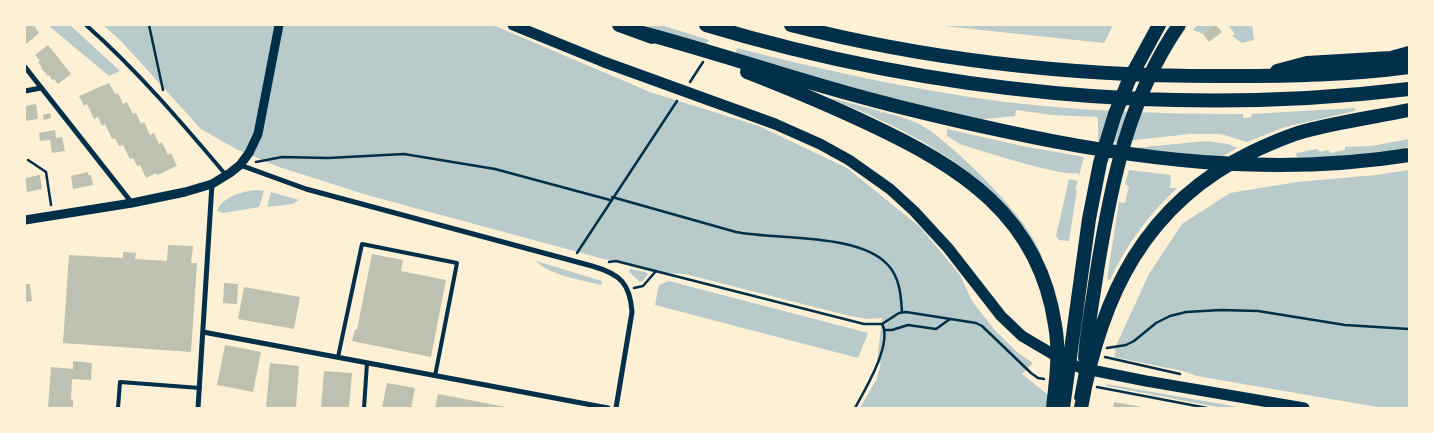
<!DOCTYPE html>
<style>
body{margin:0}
#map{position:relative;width:1434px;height:433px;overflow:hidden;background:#fdf0d5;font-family:"Fira Sans Condensed",sans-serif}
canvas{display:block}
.frame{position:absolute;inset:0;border:26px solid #fdf0d5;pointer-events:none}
</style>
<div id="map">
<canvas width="1434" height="433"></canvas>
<div class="frame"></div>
</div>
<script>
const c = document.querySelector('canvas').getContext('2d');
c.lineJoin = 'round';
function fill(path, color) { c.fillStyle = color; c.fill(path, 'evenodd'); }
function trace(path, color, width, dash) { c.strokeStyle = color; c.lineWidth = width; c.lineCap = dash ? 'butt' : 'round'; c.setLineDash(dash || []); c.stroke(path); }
const green = new Path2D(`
 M48 25H70L120 71 109 76Z
 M103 25H493L650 92 759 126 847 168 920 227 960 275 972 301 993 328 1017 352 1033 363 1022 374 1051 397 1050 408H860L876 380 881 364 877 363 882 318 867 319 846 315 685 274 652 272 367 195 279 167 236 149 201 129 121 41Z
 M643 25H661L709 40 705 46Z
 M935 25H1113L1104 43Z
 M1197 25H1214L1203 34 1193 30Z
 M1228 25H1252L1254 40 1242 43 1232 36 1235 34Z
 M737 48C826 71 915 90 1005 102 1082 111 1159 114 1237 114H1243V118L1251 117 1252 114 1355 108V111L1285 127 1247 142 1221 134H1190L1098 144V117L1052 115 1016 110 1015 116 976 120 938 112 735 55Z
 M831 98 880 111 881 114 882 112C898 116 915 120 929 130 959 151 1038 226 1043 262L1025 228 1023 227C1008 211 995 194 978 180 935 144 882 119 831 99Z
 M947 129 1022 146 1084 157 1079 176 1077 173C1063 177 978 150 960 144L947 136Z
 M1409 139V145L1405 149 1330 157H1297L1296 153 1317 149 1320 152 1328 150 1331 153 1345 150V147L1371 146Z
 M1206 141 1228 144 1237 148 1216 160 1135 148Z
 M1129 170 1171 175 1170 188H1177C1149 214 1126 245 1110 280L1107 279 1119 202 1125 203 1129 186 1125 184Z
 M1409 170V408H1383L1197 376 1183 371 1114 357 1116 351 1114 350 1149 274 1182 224 1230 193 1297 182 1376 175Z
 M1069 179 1078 181 1075 189 1077 190 1069 241 1059 240 1056 236Z
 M259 190 264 191 259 207 223 213 217 211C223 196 243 191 259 190Z
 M271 192 299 200 292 204 267 207Z
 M536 261 602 281 601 285C582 280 549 275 536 261Z
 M630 269 646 272 648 274 643 281 640 282 629 272Z
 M669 281 868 333 858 358 655 305 659 285Z
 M1107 384 1244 408H1222L1107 386Z`);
const building = new Path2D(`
 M25 25H34L39 33 26 44Z
 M1214 25H1216L1222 32 1209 42 1203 34Z
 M48 45 71 74 58 84 54 79 52 80 49 75 48 76 41 68 42 67 38 62 40 61 35 55Z
 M109 83 115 94 118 93 123 104 127 102 133 114 136 113 141 124 144 122 150 135 154 133 159 144 162 142 168 155 171 153 177 166 157 175 156 173 146 178 140 165 137 166 133 158 130 159 123 145 119 146 115 138 112 139 105 124 102 126 98 117 94 119 87 104 84 106 79 96Z
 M36 104 38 119 25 121V106Z
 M50 113 51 118 44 120 43 115Z
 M55 130 56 138 62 137 65 151 52 153 50 140 40 141 39 133Z
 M88 172V175H91L93 185 73 189 71 176Z
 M40 175 42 189 27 192 25 178Z
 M168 245 193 246 191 263H197L191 352 63 343 69 255 123 258V252L136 253 135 259 167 261Z
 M372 254 403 260 401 271 446 280 431 357 352 341 355 329 357 330Z
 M224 283 238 284 237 304 223 303Z
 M25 284H30L32 301 25 302Z
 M244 287 300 297 294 329 238 319Z
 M225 345 261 352 253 392 217 385Z
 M73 361 92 363 91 380 72 379 71 400H73V408H48L51 367 73 369Z
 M270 363 299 366 296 408H266Z
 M324 371 352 373 349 408H321Z
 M387 383 415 388 411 408H382Z
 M438 394 506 407V408H435Z
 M1114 402 1142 407V408H1113Z`);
const path = new Path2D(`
 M149 25 163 90
 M690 82 703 62
 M28 160 46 172 51 205
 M256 162 282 157 328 158 404 154 495 169 610 200
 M612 197 736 232C777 240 859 233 888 265 900 278 901 296 902 312
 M577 253 677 101
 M609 262 616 261 864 324H882L899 313 906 312 976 323 982 326 1031 373 1038 378 1044 379
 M634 288 643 286 656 271
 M885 330H892L908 325 936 329 950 319
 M1107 348 1126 345 1134 341 1156 323 1170 316 1186 312 1221 310 1258 311 1345 325 1409 329
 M1105 357 1180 374
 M1097 387 1207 408
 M855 408C865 390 893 343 882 324`);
const service = new Path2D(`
 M86 25C138 71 182 123 226 175
 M338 357 362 244 457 263 435 376
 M1076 398 1081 371
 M118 408 120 382 200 388
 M364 408 367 363`);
const minor = new Path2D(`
 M25 67 132 203
 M25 91 41 88
 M240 165 306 189 592 266C620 274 630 283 632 312L616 408
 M203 332 608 408
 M198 408 212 184`);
const tertiary = new Path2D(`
 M25 220 132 203 185 192 212 184 230 173 240 165 249 153 258 134 279 25`);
const primary = new Path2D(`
 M513 25 604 62 775 124 820 144 849 160 890 189 914 211 948 248 1001 316 1022 336 1066 362 1081 368 1146 381 1304 408`);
const motorway = new Path2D(`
 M619 25 652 37
 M706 25C932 93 1175 117 1409 89
 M791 25C935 62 1083 77 1231 76 1290 76 1350 75 1409 67
 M643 33C711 51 778 74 847 93 897 107 948 119 999 130 1135 160 1271 177 1409 155
 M1277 71 1307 63 1391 58 1409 53
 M747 72C788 88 829 105 869 124 961 167 1039 216 1055 325 1060 352 1056 381 1053 408
 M1085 358C1087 329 1093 300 1097 271 1111 184 1128 99 1179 25
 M1063 408 1089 219 1100 163 1115 114 1129 80 1159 25
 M1081 408C1101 295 1145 204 1252 152 1269 144 1287 136 1305 131 1339 122 1375 117 1409 110`);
fill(green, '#b9caca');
fill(building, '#bec0b2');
trace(path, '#003049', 2.5);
trace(service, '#003049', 4);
trace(minor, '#003049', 5);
trace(tertiary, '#003049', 9);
trace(primary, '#003049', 11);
trace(motorway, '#003049', 14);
</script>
